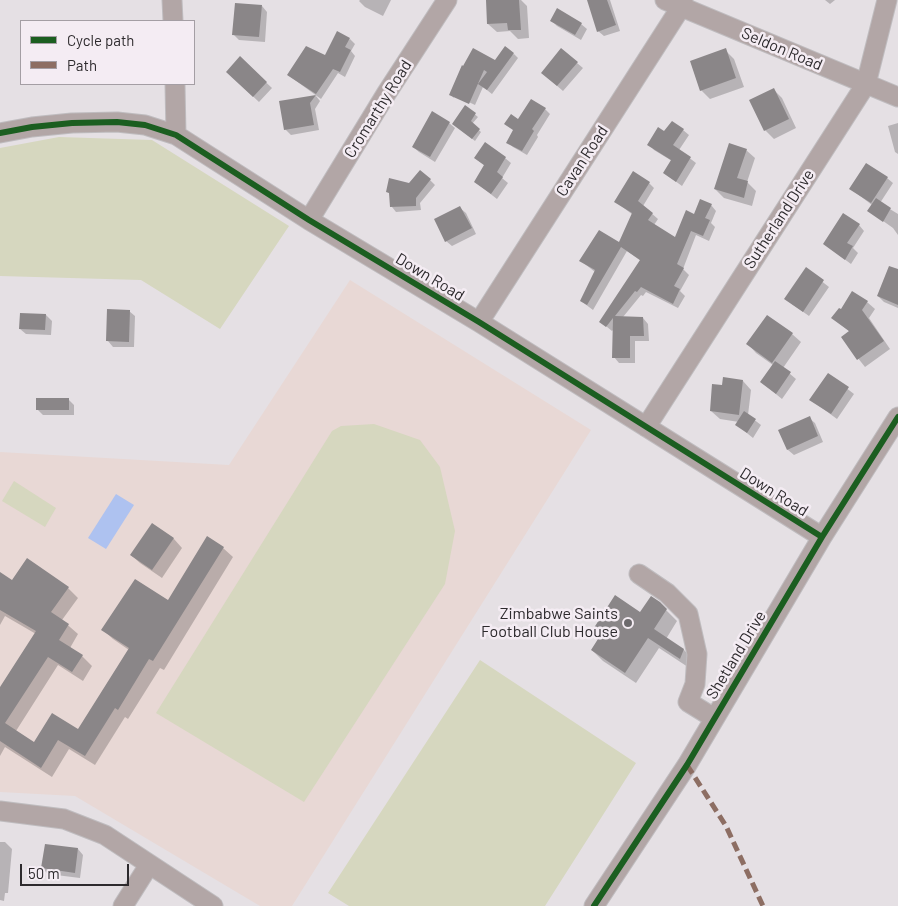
<!DOCTYPE html>
<style>
body{margin:0}
#map{position:relative;width:898px;height:906px;overflow:hidden;background:#e5e0e4;font-family:Barlow,sans-serif}
canvas{display:block}
.legend{position:absolute;left:20px;top:20px;width:175px;height:65px;box-sizing:border-box;background:#f4ecf3;border:1px solid #a49ea4;margin:0;padding:6px 9px;list-style:none;font-size:15px;color:#2d2a2d}
.legend li{display:flex;align-items:center;gap:10px;height:25px}
.legend b{width:25px;border:1px solid #a49ea4}
.scale{position:absolute;left:20px;top:864px;width:109px;height:22px;box-sizing:border-box;border:2px solid #2d2a2d;border-top:0;padding-left:6px;font-size:15px;line-height:18px;white-space:nowrap;color:#2d2a2d;-webkit-text-stroke:4px #f4ecf3;paint-order:stroke}
</style>
<div id="map">
<canvas width="898" height="906"></canvas>
<ul class="legend">
<li><b style="height:6px;background:#1b5e20"></b>Cycle path</li>
<li><b style="height:6px;background:#8d6e63"></b>Path</li>
</ul>
<div class="scale">50 m</div>
</div>
<script>
const c = document.querySelector('canvas').getContext('2d');
c.lineJoin = 'round';
function fill(path, color) { c.fillStyle = color; c.fill(path, 'evenodd'); }
function trace(path, color, width, dash) { c.strokeStyle = color; c.lineWidth = width; c.lineCap = dash ? 'butt' : 'round'; c.setLineDash(dash || []); c.stroke(path); }
function label(font, color, halo, rows, align = 'center') {
  c.font = font + ' Barlow,sans-serif'; c.lineWidth = 5; c.setLineDash([]); c.textBaseline = 'middle'; c.strokeStyle = halo; c.fillStyle = color; for (const [text, x, y, turn = 0] of rows) {
    c.save(); c.translate(x, y); c.rotate((+turn || 0) * Math.PI / 180); c.textAlign = isNaN(turn) ? turn : align; if (halo) c.strokeText(text, 0, 0); c.fillText(text, 0, 0); c.restore();
  }
}
const commercial = new Path2D(`
 M350 280 591 430 292 906H260L75 796 0 792V452L229 465Z`);
const green = new Path2D(`
 M59 137 152 140 289 226 220 329 141 280 0 276V148Z
 M374 424 420 440 440 467 455 531 445 584 304 802 156 713 332 431 341 426Z
 M14 481 56 508 45 527 2 501Z
 M480 660 636 763 545 906H349L328 893Z`);
const water = new Path2D(`
 M116 494 134 505 106 549 88 538Z`);
const shadow = new Path2D(`
 M360 0H391L383 16 365 7 359 1Z
 M487 0H521L527 6 529 38 518 39 510 31 497 32 488 24Z
 M588 0H610L620 31 604 36 598 31Z
 M825 0H835L830 4Z
 M262 6 267 12 265 42 239 40 233 34Z
 M551 20 581 24 587 29 581 40 557 26Z
 M350 39 355 44 351 51 355 56 345 77 338 73 321 99 288 75 325 56Z
 M725 50 734 59 744 87 710 99 701 90Z
 M514 54 518 58 492 94 483 87 475 105 454 95V98L450 94 496 61Z
 M240 58 272 88 259 102 227 72Z
 M577 63 583 68 563 91 548 78Z
 M773 89 782 98 796 128 774 139 765 130Z
 M316 96 320 101 315 109 319 130 291 135 285 129 281 102Z
 M466 107 478 117 472 124 481 132 475 141 456 126Z
 M545 109 550 114 537 135 538 137 527 155 513 147 508 142 519 133 506 124Z
 M449 123 455 128 435 162 419 152 413 147Z
 M898 123V154L895 152 888 126Z
 M683 130 689 135 679 150 696 163 682 186 664 173 672 161 654 150 649 144Z
 M746 150 755 158 747 182 756 191 752 206 724 198 715 189Z
 M475 158H505L511 163 502 178 508 183 497 199 475 182 485 166Z
 M887 178 893 183 880 203 898 214V235L893 228 869 211 872 205 851 189Z
 M430 180 435 185 420 203 421 210 396 212 392 207 391 195 387 191Z
 M649 183 654 188 643 206 658 219 654 225 676 238 694 215 711 205 716 211 711 223 715 227 709 241 696 235 683 269 689 275 680 291 685 296 678 308 646 292 643 296 641 295 623 317 643 318 648 324 649 341H635V363H619L614 357V329L612 331 601 322 641 261 627 251 593 310 581 301 595 272 581 261 620 244 633 215 616 202Z
 M460 208 466 213 476 234 452 246 446 241Z
 M859 225 864 231 853 248 858 253 851 264 824 244Z
 M806 269 829 287 809 316 792 304Z
 M898 271V308L884 302 878 296Z
 M867 302 875 309 869 318 890 349 865 367 842 338 850 332 833 318 841 310Z
 M129 311 135 316 134 347H113L108 341Z
 M21 314 46 315 52 321 51 335 26 334 20 329Z
 M792 334 801 342 783 368 796 379 782 399 761 382 773 365 756 353 748 344Z
 M828 374 854 394 837 419 811 400Z
 M743 381 751 390 748 415 761 425 753 438 737 425 739 422 720 419 711 411 724 386Z
 M68 399 74 405V415H43L37 409Z
 M809 418 815 423 823 442 794 455 788 450 780 431Z
 M152 525 174 539 182 548 162 578 140 563 131 555Z
 M223 548 233 557 164 670 160 668 128 719 125 717 95 765 69 749 52 777 5 747 0 756V689L36 634 5 616 0 625V574L12 582 68 588 78 598 62 620 78 634 70 648 82 656 92 666 83 681 58 665 16 731 34 744 78 731 129 650 113 639 103 630 168 601Z
 M666 610 677 621 666 639 684 650 695 661 691 669 659 648 636 683 603 661 592 650 598 641 591 634 641 613Z
 M0 842H5L12 849 8 893H5L4 901 0 900Z
 M78 849 83 855 80 878 48 874 42 868Z`);
const building = new Path2D(`
 M486 0H519L521 30H508L507 23 487 24Z
 M587 0H607L616 25 597 32Z
 M235 3 262 5 259 37 232 35Z
 M557 8 582 23 575 35 550 21Z
 M337 31 350 38 345 47 351 50 340 72 333 69 316 94 287 75 306 46 325 55Z
 M505 46 514 53 487 90 478 84 487 72 484 70 469 104 449 95 462 65 463 66 473 48 495 60Z
 M561 48 578 62 557 86 541 73Z
 M726 48 736 78 700 91 690 61Z
 M240 56 267 82 253 97 226 72Z
 M774 88 789 119 764 131 749 100Z
 M316 95 310 103 314 125 284 130 279 101Z
 M531 99 546 108 532 129 534 131 522 151 506 143 513 130 504 124 511 114 518 119Z
 M465 105 476 113 471 121 480 129 472 139 452 124Z
 M432 111 450 122 430 157 412 147Z
 M672 121 684 129 673 145 691 157 676 182 663 173 671 160 647 145 658 127 664 131Z
 M485 142 506 157 497 172 503 177 491 194 474 182 484 165 474 158Z
 M729 143 747 149 737 178 748 181 744 198 714 189Z
 M866 163 888 177 871 203 849 189Z
 M420 170 431 179 416 198V206L390 207 389 193 386 192 389 178 409 183Z
 M633 171 650 182 638 201 653 213 648 220 675 237 686 210 694 214 700 199 712 204 705 218 710 220 703 236 691 231 677 264 684 268 674 286 680 289 673 304 641 287 637 292 635 291 615 316 643 317 644 336H630V358H612L613 318 606 327 599 322 640 260 621 247 587 305 580 301 595 270 579 261 599 230 619 242 632 213 614 202Z
 M876 198 891 208 883 222 867 211Z
 M460 206 472 228 445 242 434 219Z
 M843 213 860 224 847 243 853 246 845 260 823 244Z
 M889 266 898 269V305L877 296Z
 M806 267 824 280 803 312 784 299Z
 M852 291 868 301 862 310 884 341 857 360 841 337 849 331 831 318 839 308 841 309Z
 M107 309 130 310 129 342 106 341Z
 M20 313 46 314 45 330 19 329Z
 M767 315 793 333 772 363 746 344Z
 M775 361 791 372 776 394 760 382Z
 M828 373 849 387 831 414 809 400Z
 M723 377 743 380 739 415 710 411 712 384 722 385Z
 M36 398H69V410H36Z
 M744 411 756 419 747 433 735 425Z
 M810 416 818 436 787 450 778 430Z
 M152 523 174 538 152 570 130 555Z
 M207 536 224 547 153 661 149 659 118 710 115 708 85 756 58 740 41 768 0 741V687L36 631 0 610V572L12 580 27 558 69 587 51 612 69 624 59 640 83 655 72 672 48 657 5 723 34 742 52 713 78 729 129 648 101 630 135 579 168 600Z
 M615 595 640 612 651 596 660 602 667 609 654 629 684 649 680 659 648 638 625 673 591 650 598 639 590 634Z
 M45 844 78 848 75 873 41 868Z`);
const minor = new Path2D(`
 M172 0 173 21
 M665 0 898 97
 M175 84 176 135
 M0 133 32 127 72 123 117 122 145 125 176 135 309 220 479 322 822 537
 M309 220 386 94 447 0
 M479 322 681 7 683 0
 M646 427 866 84 887 0
 M639 574 667 593 688 614 697 654 695 684 688 702 714 718
 M0 811 64 819 105 835 213 906
 M123 906 149 865
 M594 906 687 765 822 537 898 417`);
const quiet = new Path2D(`
 M687 765 726 826 763 906`);
const cycleway = new Path2D(`
 M0 133 32 127 72 123 117 122 145 125 176 135 309 220 479 322 822 537
 M594 906 687 765 822 537 898 417`);
const markers = [
 [628,623,5,"#6d6a6d"]
];
const streetNames = [
 ["Seldon Road",782,49,23],
 ["Cromarthy Road",378,109,-58],
 ["Cavan Road",582,161,-57],
 ["Sutherland Drive",779,219,-57],
 ["Down Road",430,277,31],
 ["Down Road",774,492,32],
 ["Shetland Drive",736,655,-59]
];
const poiNames = [
 ["Zimbabwe Saints",618,614],
 ["Football Club House",618,632]
];
fill(commercial, '#e8d8d5');
fill(green, '#d6d7bf');
fill(water, '#aec2f0');
fill(shadow, '#0003');
fill(building, '#8a8688');
trace(minor, '#bfbcbf', 21);
trace(minor, '#b2a6a6', 19);
trace(quiet, '#8d6e63', 5, [10, 5]);
trace(cycleway, '#1b5e20', 6);
for (const [x, y, r, color] of markers) { const dot = new Path2D(); dot.arc(x, y, r, 0, 2 * Math.PI); c.fillStyle = color; c.fill(dot); trace(dot, '#f4ecf3', 2); }
label('16px', '#2d2a2d', '#f4ecf3', streetNames);
label('16px', '#2d2a2d', '#f4ecf3', poiNames, 'right');
</script>
